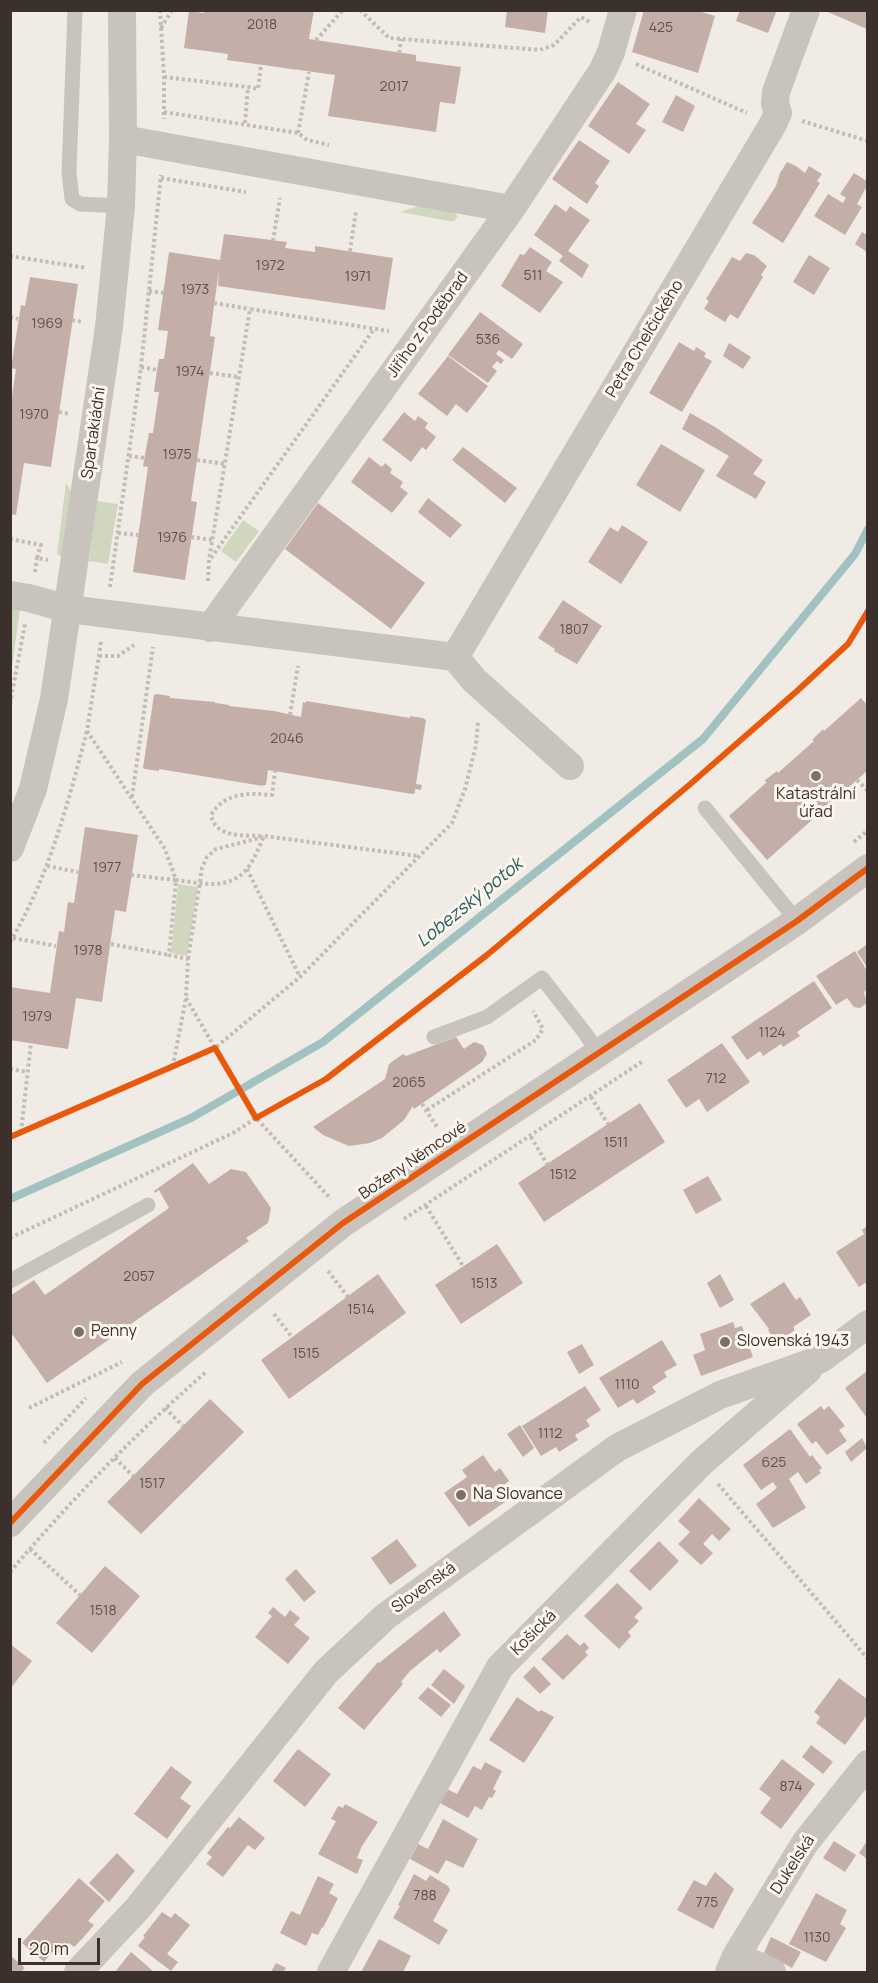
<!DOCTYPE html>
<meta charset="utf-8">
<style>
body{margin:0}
#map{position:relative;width:878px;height:1983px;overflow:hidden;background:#f0ebe5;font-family:Manrope,sans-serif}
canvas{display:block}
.frame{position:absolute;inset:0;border:12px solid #3b302b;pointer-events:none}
.scale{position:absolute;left:18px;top:1938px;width:82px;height:27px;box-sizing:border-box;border:3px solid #3b302b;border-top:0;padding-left:8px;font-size:18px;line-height:21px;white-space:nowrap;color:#3b302b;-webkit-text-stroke:4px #fbf5ee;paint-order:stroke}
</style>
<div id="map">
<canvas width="878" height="1983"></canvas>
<div class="frame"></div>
<div class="scale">20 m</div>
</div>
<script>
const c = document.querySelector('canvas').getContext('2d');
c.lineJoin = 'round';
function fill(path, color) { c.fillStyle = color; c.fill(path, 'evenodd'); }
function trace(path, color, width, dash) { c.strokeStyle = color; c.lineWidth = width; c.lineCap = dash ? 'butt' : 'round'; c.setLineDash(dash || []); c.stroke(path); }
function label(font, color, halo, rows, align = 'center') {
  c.font = font + ' Manrope,sans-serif'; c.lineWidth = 6; c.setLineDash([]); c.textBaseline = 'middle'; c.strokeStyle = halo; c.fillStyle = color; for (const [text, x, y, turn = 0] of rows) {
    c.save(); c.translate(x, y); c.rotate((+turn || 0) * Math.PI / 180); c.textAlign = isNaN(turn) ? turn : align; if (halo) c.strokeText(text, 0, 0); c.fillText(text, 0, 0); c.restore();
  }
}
const green = new Path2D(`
 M422 205 452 211 458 216 454 221H449L400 212Z
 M66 483 74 496 64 558 57 554Z
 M97 501 118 504 108 564 89 561Z
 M243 520 259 531 236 562 221 551Z
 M11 607 20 609 11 674Z
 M178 884 198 887 187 956 171 953Z`);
const stream = new Path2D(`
 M10 1199 191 1118 323 1042 703 739 855 554 868 529`);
const building = new Path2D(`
 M205 10H314L309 39 416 55V61L461 67 455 104 440 102 436 132 328 116 335 75 227 60 228 54 184 48 189 11 204 13Z
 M507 10H548L545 33 505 27Z
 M644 10H695L715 16 698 73 632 52Z
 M740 10H777L768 33 736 21Z
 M828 10H867V29L828 12Z
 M618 82 650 104 636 124 646 130 629 154 588 126Z
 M676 95 695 106 683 132 662 122Z
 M579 140 610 161 595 183 599 186 587 204 552 179Z
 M787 162 796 166 805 173 809 166 822 174 817 181 820 183 783 243 752 223 776 186 780 173Z
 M854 173 867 181V186L857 204 862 207 845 235 814 216 828 194 843 203 846 198 840 194Z
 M555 204 566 212 570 206 590 220 568 251 589 265 582 278 559 261 563 256 534 235Z
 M862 232 867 235V252L855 244Z
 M224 234 287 242 285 248 315 252V246L393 258 385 310 218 286 219 269 210 336 215 337 191 501 197 502 185 580 133 572 148 467 143 466 149 433H153L159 392H154L157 370 159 359H164L168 331 158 330 169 252 220 260Z
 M530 247 552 262 546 271 563 282 540 313 501 286 520 254 524 255Z
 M746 253 754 255 767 266 761 275 763 277 738 319 730 314 725 322 704 309 709 301 706 299 732 257 740 261Z
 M809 255 830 268 814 295 793 282Z
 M30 277 78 284 51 467 24 463 16 515 10 514V397H12L16 369 11 368 21 305 25 306Z
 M480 312 523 344 512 359 499 350 496 354 504 360 501 364 497 361 492 367 497 371 488 383 448 355Z
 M679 342 694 351 696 347 706 353 704 357 712 361 682 412 649 393Z
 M729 343 751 357 743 369 723 356Z
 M448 356 488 386 467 413 456 404 447 416 418 394Z
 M404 412 415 421 418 416 428 423 425 428 436 437 426 450 422 447 411 462 382 440Z
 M690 413 715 427 763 460 753 474 766 482 756 499 716 476 729 456 682 429Z
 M661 444 705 470 680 512 636 485Z
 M463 447 517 488 505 503 452 460Z
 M369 457 382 467 385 463 392 469 390 473 403 482 400 487 408 493 392 513 351 482Z
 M428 498 462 525 450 538 418 512Z
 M318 503 425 583 391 629 285 549Z
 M622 525 648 542 621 584 588 562 610 527 618 532Z
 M563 600 602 626 577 664 554 651 555 649 538 638Z
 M157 694 170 696V698L215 702 216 704V703L229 705V706L274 711 301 717 303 702 306 703V701L410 718V716L423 718 426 720 416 784 422 785 421 790 415 789V793L412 794 268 770 266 785H263V786L159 769V771L145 769 143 768 154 695Z
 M861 698 867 705V771L767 860 729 816 767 782 764 781 777 771 778 773 814 741 812 740 823 729 824 731Z
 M85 827 138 835 126 912 115 910 102 1002 76 998 68 1049 10 1040V987L50 993 59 931 64 932 68 902 74 903Z
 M867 944V967L857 952Z
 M855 951 867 971V989L864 992 867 1003 860 1008 854 1007 847 998 836 1005 816 976Z
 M814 981 832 1008 797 1032 800 1036 783 1047 781 1044 763 1056 760 1051 747 1060 731 1037Z
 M456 1037 464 1049 474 1042 483 1045 487 1054 482 1062 414 1109 413 1106 404 1120 382 1138 370 1143 349 1146 323 1135 313 1127 385 1079 389 1064 403 1054 406 1056Z
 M722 1043 750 1082 707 1112 699 1099 686 1108 667 1080Z
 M640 1103 665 1142 544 1222 518 1183Z
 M193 1163 209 1184 231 1169 246 1172 271 1208 268 1223 246 1238 249 1241 47 1383 10 1331V1296L34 1280 45 1295 169 1208 159 1190 155 1193 154 1191Z
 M708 1176 722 1200 696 1214 683 1190Z
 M867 1226V1282L859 1287 836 1252 864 1234 862 1230Z
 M497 1244 523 1283 461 1324 435 1285Z
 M378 1274 406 1313 289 1399 261 1360Z
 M720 1274 734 1300 720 1308 707 1283Z
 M784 1282 796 1300 800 1297 811 1315 793 1327 795 1330 776 1343 768 1330 769 1329 750 1304Z
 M733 1322 735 1328 742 1326 753 1357 701 1376 693 1355 705 1350 700 1334Z
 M662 1340 677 1365 664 1372 667 1377 652 1387 656 1392 637 1404 633 1399 618 1408 599 1378Z
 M582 1344 594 1365 579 1374 567 1352Z
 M867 1371V1418L845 1388Z
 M585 1386 601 1410 586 1420 590 1426 575 1435 578 1440 559 1452 556 1447 541 1456 522 1426Z
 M210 1399 244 1432 141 1534 107 1502Z
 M821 1406 824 1410 829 1406 845 1426 839 1430 847 1441 827 1455 816 1441 812 1444 797 1424Z
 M520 1425 534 1448 523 1457 507 1434Z
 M790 1429 810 1457 812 1455 822 1468 819 1470 821 1473 806 1484 798 1472 789 1479 806 1508 773 1528 756 1504 777 1488 773 1482 761 1490 743 1465Z
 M862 1438 867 1448 851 1462 845 1452Z
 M483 1455 495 1472 500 1468 509 1481 504 1485 512 1497 469 1527 444 1493 467 1477 462 1470Z
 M699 1498 731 1529 719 1541 712 1534 703 1544 713 1553 701 1565 678 1544 690 1532 678 1521Z
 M397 1539 417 1566 390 1585 371 1558Z
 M659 1541 679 1561 650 1591 629 1571Z
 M105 1566 140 1596 92 1653 56 1623Z
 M296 1569 316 1592 304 1602 285 1579Z
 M617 1583 643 1608 634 1617 639 1621 628 1632 631 1636 619 1649 584 1616Z
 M273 1607 285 1617 290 1610 300 1618 294 1625 310 1638 288 1664 255 1637 272 1616 268 1613Z
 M444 1611 461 1635 440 1653 437 1649 410 1671 401 1682 403 1684 364 1730 338 1708 378 1662 379 1663Z
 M567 1634 580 1646 584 1642 589 1648 585 1652 588 1655 563 1680 541 1659Z
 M10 1644 32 1661 10 1689Z
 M534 1666 551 1684 540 1694 523 1677Z
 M444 1669 465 1686 454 1704 431 1685Z
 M839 1678 867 1699V1715L845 1745 816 1723 820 1717 814 1712Z
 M428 1687 451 1705 441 1717 418 1698Z
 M517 1697 539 1712 541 1710 554 1717 524 1763 489 1740Z
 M811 1745 833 1762 823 1774 802 1757Z
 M298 1749 331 1774 305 1807 273 1781Z
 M782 1759 815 1784 781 1829 760 1813 771 1798 759 1789Z
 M485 1762 502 1771 493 1789 496 1791 492 1798 489 1797 482 1810 475 1806 468 1818 440 1803 447 1789 457 1794 473 1766 481 1770Z
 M171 1766 192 1782 180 1798 191 1806 167 1839 134 1814Z
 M345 1804 378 1822 362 1846 357 1858 363 1860 357 1874 318 1854 336 1821 331 1819 338 1806 343 1808Z
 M239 1817 265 1838 255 1850 248 1845 223 1877 206 1864 212 1857 207 1853 228 1827 230 1828Z
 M443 1819 478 1839 463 1868 446 1860 438 1874 410 1859 418 1844 428 1849Z
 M834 1841 856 1855 845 1872 823 1858Z
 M867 1841V1859L859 1853Z
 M117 1853 135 1871 109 1902 89 1883Z
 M715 1872 734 1889 713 1929 677 1910 694 1880 706 1886Z
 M414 1874 426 1881 430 1875 448 1886 450 1890 433 1921 448 1930 439 1945 393 1918 400 1906 398 1905Z
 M318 1876 334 1884 329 1893 338 1898 323 1928 322 1927 318 1935 312 1933 306 1946 280 1933 291 1911 300 1915Z
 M79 1878 105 1901 88 1921 94 1925 82 1939 74 1947 69 1943 57 1956 52 1952 44 1962 22 1943Z
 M816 1893 847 1910 840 1924 846 1928 826 1962 789 1944Z
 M162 1912 171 1918 175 1913 190 1925 167 1954 178 1962 171 1971 138 1946 145 1937 143 1936Z
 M771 1937 801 1952 792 1968 764 1953Z
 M379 1939 411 1956 403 1972H361Z
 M131 1952 153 1971V1972H115Z
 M10 1955 25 1968 21 1972H10Z
 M276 1963 286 1968 283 1972H271Z`);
const path = new Path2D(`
 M160 10 164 77V119
 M360 10 389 38 540 50 554 45 581 17 591 23
 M161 28 172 10
 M316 40 343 10
 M399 53 401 39
 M636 64 747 113
 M164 77 248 87 258 89 261 65
 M164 112 298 133 307 140 329 145
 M802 121 868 141
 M245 123 248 87
 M298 133 309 72
 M161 178 246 192
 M273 241 280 198
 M350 251 356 211
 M10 256 87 268
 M149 291 164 293
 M214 303 250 309
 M10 317 18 319
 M72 320 83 322
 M141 367 157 370
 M210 373 238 377
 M59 412 70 414
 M129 456 144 458
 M197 460 225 464
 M118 533 138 535
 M191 537 213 540
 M10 539 41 545 37 558 48 560
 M211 558 374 329
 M35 572 37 558
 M208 581 209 560 250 309 389 331
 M110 587 141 367 161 175
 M101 642 87 731 165 849 176 880C201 883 227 891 246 870 254 861 259 847 264 836L418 856
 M99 656H118L134 645
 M10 704 25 624
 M290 715 298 666
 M857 780 868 791
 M132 797 153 647
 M261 836C242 835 216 838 211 815 225 792 248 793 272 795L275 771
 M854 842 868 830
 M47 866 78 872
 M247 869 300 977
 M131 875 176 880 169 955 188 959 186 998 173 1065
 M13 938 56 946
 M10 942C49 877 68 803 87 731
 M111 944 169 955
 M188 959 202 868 207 857 216 849 264 837
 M186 998 215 1048 300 977 452 823 465 789 476 745 478 721
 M10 1069 27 1072
 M591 1097 608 1124
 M422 1104 437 1127
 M427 1110 536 1040 543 1029 533 1011
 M21 1132 31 1043
 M531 1137 547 1164
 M426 1206 463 1266
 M404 1219 643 1061
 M10 1238 233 1133 256 1118 331 1199
 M328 1271 348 1297
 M274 1314 292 1337
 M29 1408 122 1362
 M165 1408 183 1426
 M44 1443 86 1398
 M115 1458 133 1476
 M718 1484 868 1659
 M30 1549 80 1595
 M10 1572C70 1501 136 1433 206 1372`);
const lane = new Path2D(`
 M75 10 69 172 72 199 80 204 121 206
 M705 808 797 921
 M434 1037 487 1017 542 978 585 1033 599 1054
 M10 1281 148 1205`);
const street = new Path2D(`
 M123 139 511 209
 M10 595 29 598 68 609 455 657 474 680 570 766
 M210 628 511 209 603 70 611 52 623 10
 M455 657 773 124 778 113 775 104 776 92 806 10
 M10 848 33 789 54 699 109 327 121 206 123 139 122 10
 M10 1523 142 1384 343 1223 797 921 868 868
 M736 1956 772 1972
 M78 1972 138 1908 326 1672 386 1616 617 1448 720 1395 821 1359 868 1324
 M331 1972 500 1667 701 1463 808 1370
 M729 1972 736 1956 805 1843 868 1764`);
const cycleway = new Path2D(`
 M10 1137 215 1048 256 1118 326 1079 487 955 688 786 797 691 848 644 868 611
 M10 1523 142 1384 343 1223 797 921 868 868`);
const markers = [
 [816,776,6,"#7a716c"],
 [79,1332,6,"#7a716c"],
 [725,1342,6,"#7a716c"],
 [461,1495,6,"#7a716c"]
];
const numberNames = [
 ["2018",262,25],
 ["425",661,28],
 ["2017",394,87],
 ["1972",270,266],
 ["511",533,276],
 ["1971",358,277],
 ["1973",195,290],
 ["1969",47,324],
 ["536",488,340],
 ["1974",190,372],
 ["1970",34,415],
 ["1975",177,455],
 ["1976",172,538],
 ["1807",574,630],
 ["2046",287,739],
 ["1977",107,868],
 ["1978",88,951],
 ["1979",37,1017],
 ["1124",772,1033],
 ["712",716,1079],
 ["2065",409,1083],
 ["1511",616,1143],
 ["1512",563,1175],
 ["2057",139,1277],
 ["1513",484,1284],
 ["1514",361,1310],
 ["1515",306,1354],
 ["1110",627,1385],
 ["1112",550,1434],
 ["625",774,1463],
 ["1517",152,1484],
 ["1518",103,1611],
 ["874",791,1787],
 ["788",425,1896],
 ["775",707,1903],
 ["1130",817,1938]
];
const streetNames = [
 ["Jiřího z Poděbrad",428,325,-54],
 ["Petra Chelčického",645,339,-59],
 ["Spartakiádní",94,433,-82],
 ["Boženy Němcové",413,1161,-34],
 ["Slovenská",424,1588,-36],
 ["Košická",534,1633,-45],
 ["Dukelská",793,1865,-57]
];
const poiNames = [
 ["Katastrální",816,795,"center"],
 ["úřad",816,813,"center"],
 ["Penny",91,1332],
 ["Slovenská 1943",737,1342],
 ["Na Slovance",473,1495]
];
const waterNames = [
 ["Lobezský potok",470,903,-39]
];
fill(green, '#d1d6bf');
trace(stream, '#a1c2c1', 8);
fill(building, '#c3afa7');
trace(path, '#c2bbb6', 4, [3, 3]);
trace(lane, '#c9c3be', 15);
trace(street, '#c9c3be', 28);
trace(cycleway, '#e8590c', 6);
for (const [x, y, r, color] of markers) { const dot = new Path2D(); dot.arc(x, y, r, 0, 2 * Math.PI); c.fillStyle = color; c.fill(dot); trace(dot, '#fbf5ee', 2); }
label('14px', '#5d504a', null, numberNames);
label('16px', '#3b302b', '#fbf5ee', streetNames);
label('16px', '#3b302b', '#fbf5ee', poiNames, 'left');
label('italic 18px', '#1f5a5e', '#fbf5ee', waterNames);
</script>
